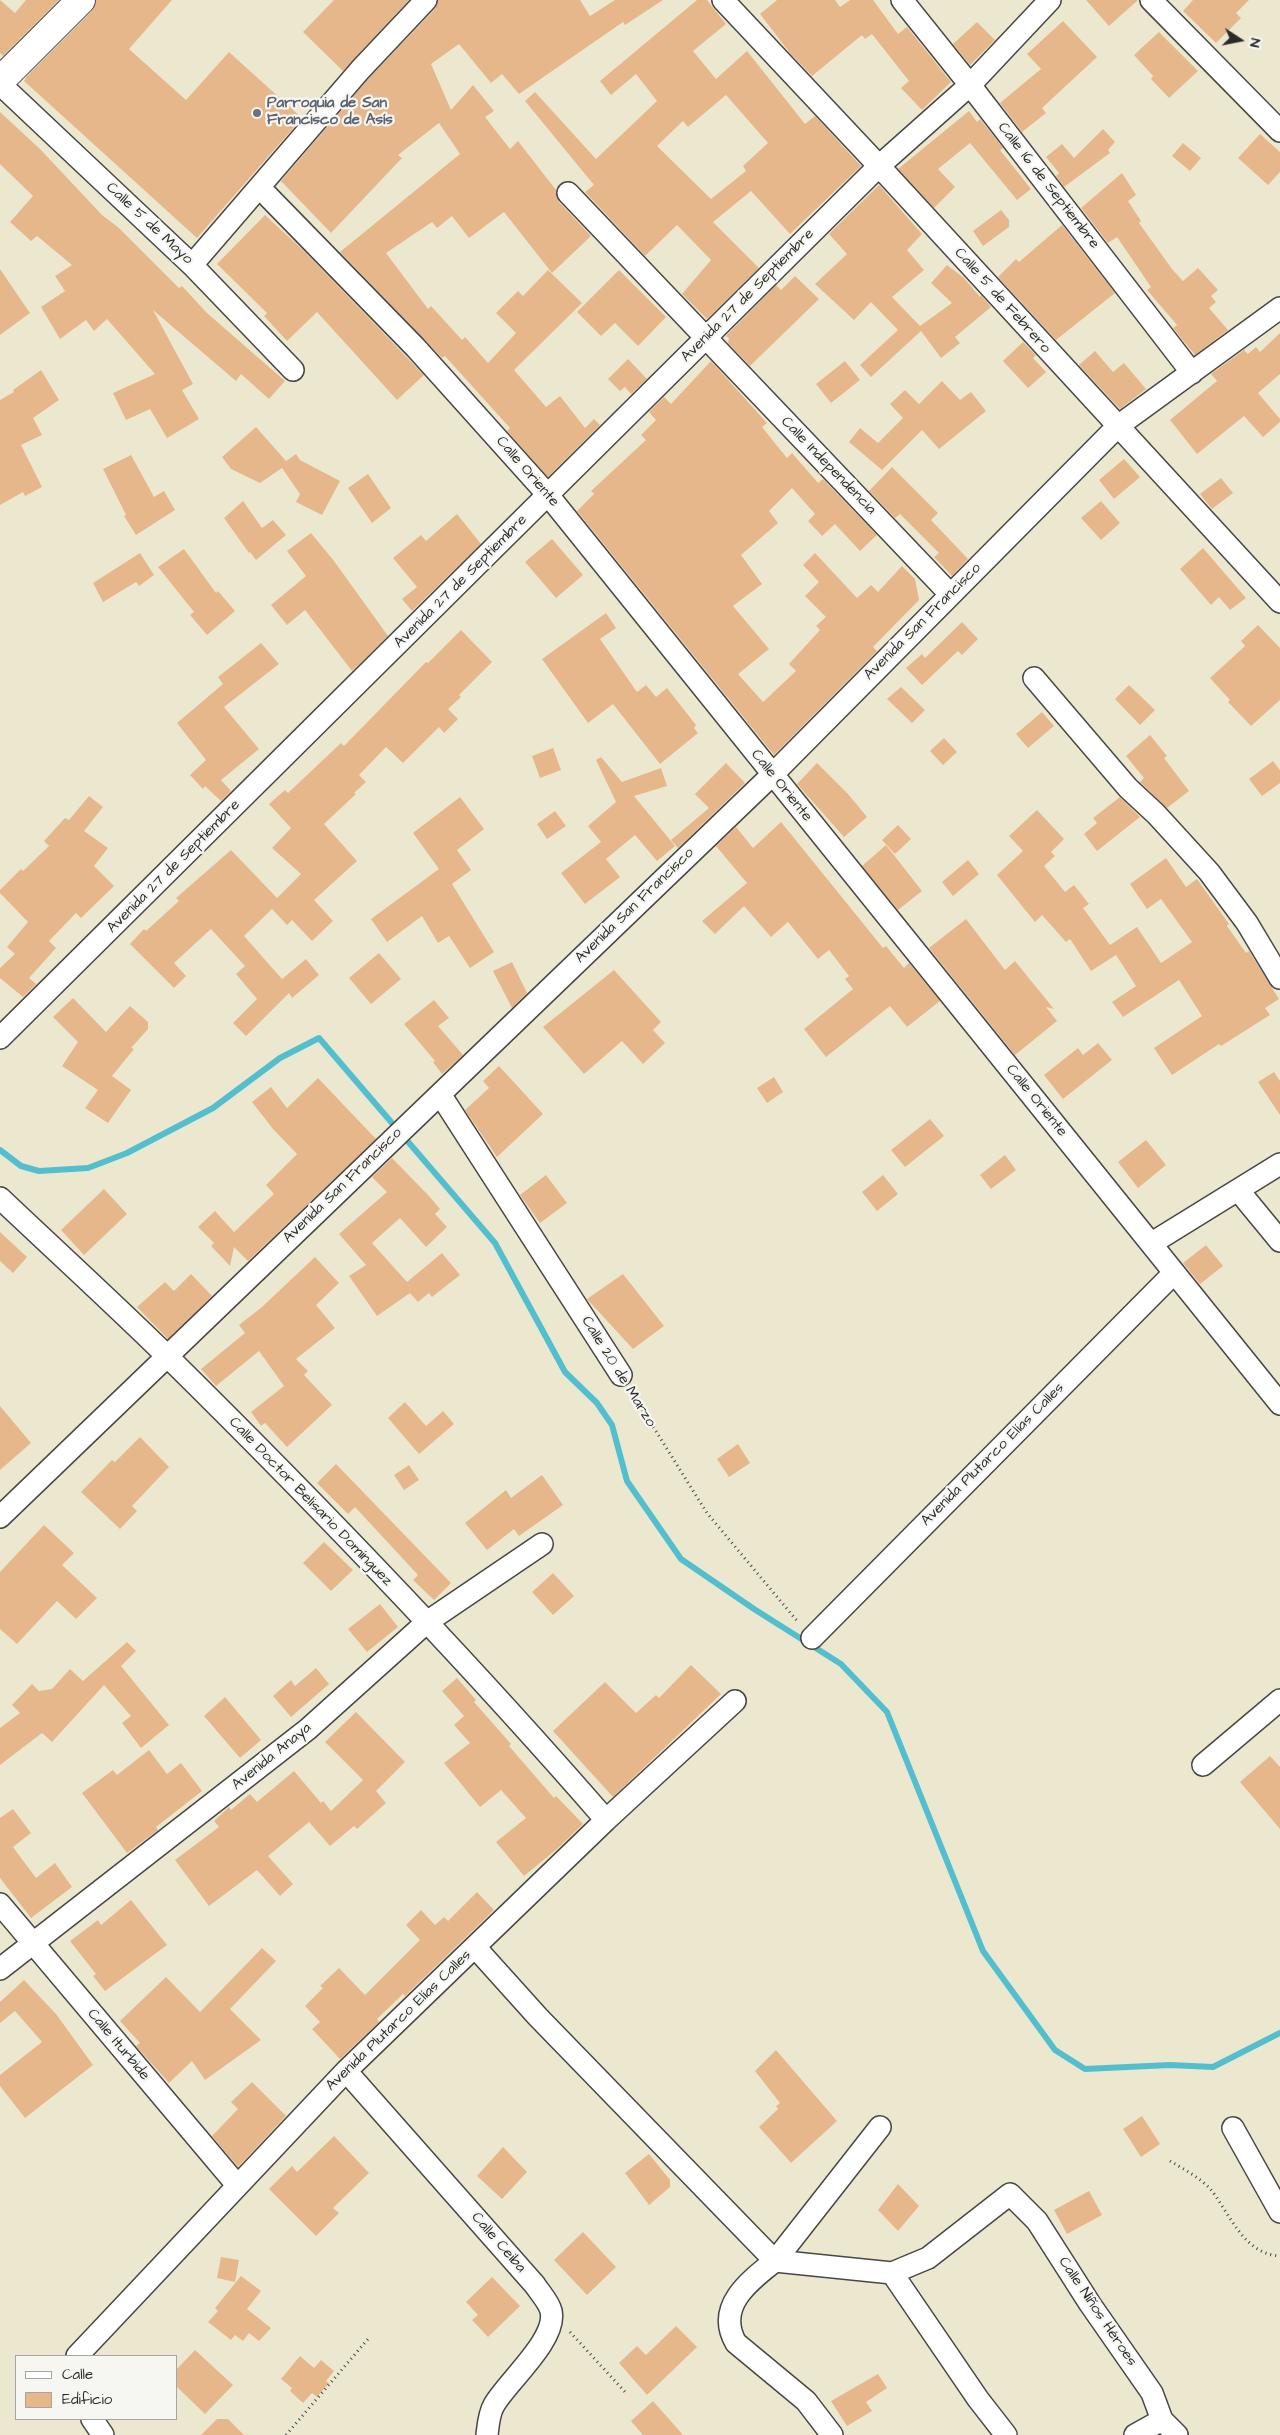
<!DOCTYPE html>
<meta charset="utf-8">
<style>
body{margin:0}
#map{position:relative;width:1280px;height:2435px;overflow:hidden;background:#ece8d0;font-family:"Architects Daughter",sans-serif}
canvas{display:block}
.legend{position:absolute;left:15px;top:2355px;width:162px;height:65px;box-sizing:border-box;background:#f6f6f2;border:1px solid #a5a5a2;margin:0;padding:6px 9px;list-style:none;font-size:15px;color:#2b2b2b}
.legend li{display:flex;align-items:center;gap:10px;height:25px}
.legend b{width:25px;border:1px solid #a5a5a2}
.north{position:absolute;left:1215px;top:15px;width:50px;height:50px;-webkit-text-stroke:4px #f6f6f2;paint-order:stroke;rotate:101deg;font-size:14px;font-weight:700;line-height:20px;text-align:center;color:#2b2b2b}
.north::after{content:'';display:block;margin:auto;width:18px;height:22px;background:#2b2b2b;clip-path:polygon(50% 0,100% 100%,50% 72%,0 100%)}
</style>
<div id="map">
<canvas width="1280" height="2435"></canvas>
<ul class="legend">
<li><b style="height:6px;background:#fff"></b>Calle</li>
<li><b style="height:14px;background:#e7b78c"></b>Edificio</li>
</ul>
<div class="north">N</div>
</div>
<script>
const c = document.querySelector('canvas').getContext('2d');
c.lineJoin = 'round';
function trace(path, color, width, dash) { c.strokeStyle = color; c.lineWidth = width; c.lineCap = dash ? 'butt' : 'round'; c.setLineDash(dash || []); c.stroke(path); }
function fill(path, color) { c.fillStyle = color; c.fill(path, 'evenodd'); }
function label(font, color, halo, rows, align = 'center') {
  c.font = font + ' "Architects Daughter",sans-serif'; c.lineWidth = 4.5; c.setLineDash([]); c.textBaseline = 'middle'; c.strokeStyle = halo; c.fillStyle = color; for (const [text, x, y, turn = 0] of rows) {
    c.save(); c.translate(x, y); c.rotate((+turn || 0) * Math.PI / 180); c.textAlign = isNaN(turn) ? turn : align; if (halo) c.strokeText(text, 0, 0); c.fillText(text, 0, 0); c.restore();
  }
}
const stream = new Path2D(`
 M0 1150 21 1166 39 1171 88 1168 127 1153 213 1108 280 1058 319 1038 495 1243 565 1372 597 1403 612 1425 627 1481 681 1559 754 1609 841 1664 887 1712 983 1951 1055 2050 1085 2069 1170 2065 1213 2067 1280 2033`);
const building = new Path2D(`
 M0 0 15 13 26 0H59L3 56 0 53Z
 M96 0H172L129 49 186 100 229 52 302 118 197 238 24 81 27 76 92 11Z
 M334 0H409L343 71 303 32Z
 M438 0H580L590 16 615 0H663L625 25 623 22 519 94 502 74 491 83 459 44 431 64 451 110 473 85 494 111 485 117 510 149 518 141 556 190 559 202 591 236 552 273 504 212 469 238 452 216 437 228 432 222 386 253 428 309 431 306 462 340 465 337 488 363 516 333 496 313 518 291 523 296 548 270 582 303 514 370 546 407 560 396 585 428 594 419 600 425 548 477 507 431 510 428 445 356 442 358 340 252 460 154 439 123 398 155 402 158 331 233 281 181 369 78 435 9Z
 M697 0H707L726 24 693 51 716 79 747 51 805 124 815 116 861 166 790 234 751 191 713 222 759 268 707 319 682 294 711 260 677 225 645 256 585 192 594 185 525 101 535 92 596 159 657 101 636 74 611 95 600 81ZM726 95 768 143 743 166 746 171 711 199 657 146 683 121 688 127Z
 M777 0H835L840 7 850 0H873L898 34 907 27 951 82 922 110 901 88 909 81 872 34 865 39 862 35 812 76 790 53 760 14Z
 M1086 0H1138L1109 26Z
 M1193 0H1249L1236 13 1241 18 1216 43 1183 11Z
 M1063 21 1097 57 1042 108 1046 113 1022 132 1000 103 1041 69 1027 54Z
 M977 22 995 40 970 65 953 44Z
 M1159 32 1198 71 1169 98 1151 79 1153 76 1134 55Z
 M969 111 977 122 980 119 1003 148 1000 150 1031 189 1017 200 970 143 938 169 955 187 934 208 898 169Z
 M0 112 40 149 102 215 119 228 179 288 182 286 207 313 285 381 269 399 241 374 236 381 153 310 193 384 182 390 199 419 167 438 150 409 126 420 113 393 155 374 107 319 94 331 86 320 60 339 41 307 65 291 55 276 72 265 37 236 31 241 10 222 33 196 0 164Z
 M1103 129 1115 142 1108 150 1110 153 1064 187 1056 176 1059 173 1046 157 1062 144 1074 158Z
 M1260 134 1280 152V172L1268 185 1238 158Z
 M1183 143 1201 158 1190 171 1172 156Z
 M1122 173 1136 195 1128 201 1141 221 1139 223 1172 269 1183 281 1198 268 1218 290 1211 296 1216 302 1209 308 1228 330 1195 355 1173 328 1177 325 1147 290 1151 287 1117 237 1108 243 1081 208Z
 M879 185 922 234 907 250 924 270 892 297 920 326 952 303 931 283 947 265 964 278 980 297 981 295 991 307 955 337 960 343 941 358 921 331 871 377 860 365 898 330 871 302 854 320 815 284 847 254 829 234Z
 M1001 210 1009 220V227L983 246 973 231Z
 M265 215 304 251 424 375 397 400 317 312 287 341 264 316 267 313 217 264Z
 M1062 225 1115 293 1056 340 998 277 1016 259 1019 262Z
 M0 269 30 313 0 335Z
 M619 270 666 317 638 346 615 323 601 336 577 312Z
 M795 276 819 299 750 366 728 343 729 338 726 336 776 285 781 290Z
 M1280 333V374L1258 393 1280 419V422L1263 437 1244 416 1197 454 1170 420 1217 381 1211 374 1244 350 1248 354 1256 347 1260 352Z
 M1023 342 1036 355 1033 358 1046 372 1028 388 1003 361Z
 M1095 351 1113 372 1124 363 1146 389 1120 409 1079 365Z
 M628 359 647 379 631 394 625 387 620 391 608 379Z
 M711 361 767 423 762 427 787 458 792 453 818 483 823 479 877 535 860 551 835 524 822 536 808 521 815 514 792 488 769 511 778 523 741 555 762 584 733 606 769 649 738 674 763 702 796 671 789 664 820 630 816 626 826 617 805 596 819 582 803 565 815 553 857 598 871 585 878 592 902 566 915 579 919 600 873 647 877 651 774 755 577 511 594 494 591 491 646 440 641 435 656 420 649 412 664 397 671 404Z
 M845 361 860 380 831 403 816 384Z
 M41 370 59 400 33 418 42 435 21 445 42 487 25 496 23 492 0 505V400L14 392 13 390Z
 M942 381 960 400 971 392 986 411 939 449 922 430 882 470 849 442 860 428 878 443 903 418 890 404 905 390 919 404Z
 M256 427 286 461 296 454 300 460 340 481 322 515 296 502 300 494 282 468 260 483 231 469 222 457Z
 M131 455 154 497 164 491 175 510 136 535 124 516 126 515 103 469Z
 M1124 459 1140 477 1114 499 1099 480Z
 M892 467 938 513 931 520 968 559 952 576 934 557 939 553 900 514 895 518 869 491Z
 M368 474 391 508 372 523 348 488Z
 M1221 478 1233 493 1212 509 1200 494Z
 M243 501 262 528 273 520 286 535 256 560 250 552 249 553 224 518Z
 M1101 501 1120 523 1101 540 1081 518Z
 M457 514 481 544 412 611 402 599 417 587 393 558 421 535 426 541Z
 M311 533 334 561 388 636 352 671 305 610 287 625 271 605 306 576 287 551Z
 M552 539 583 575 556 598 525 562Z
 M1203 548 1246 598 1230 610 1219 597 1211 605 1180 569Z
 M184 549 216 593 218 591 235 611 207 635 190 615 194 612 158 567Z
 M140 553 154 575 139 586 136 582 103 602 93 583Z
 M606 613 616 628 600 639 637 692 646 685 656 697 667 688 696 725 694 728 698 733 660 764 613 704 588 723 542 659Z
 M962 622 978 639 962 655 958 651 922 685 906 668 922 654 925 658Z
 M1258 625 1280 648V700L1251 726 1228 702 1230 700 1210 678 1245 646 1241 641Z
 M461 630 492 662 459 695 461 697 448 709 458 719 444 733 439 727 403 763 386 747 359 775 366 782 354 793 356 794 324 824 357 861 314 900 333 921 312 941 292 920 287 925 272 909 244 936 282 979 306 959 319 975 292 998 289 993 246 1036 233 1023 257 999 236 974 245 966 211 929 174 963 186 976 174 988 130 944 144 929 146 931 179 901 176 898 231 850 277 898 301 874 272 848 291 828 269 804 285 790 288 793 341 743 344 746 426 662 428 663Z
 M261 643 279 664 224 707 259 749 221 780 231 791 221 801 205 786 203 789 190 775 206 760 177 723 223 684 218 677Z
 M1129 685 1155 710 1140 725 1115 699Z
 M901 687 925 710 912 723 887 699Z
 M1042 712 1054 726 1028 748 1016 734Z
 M1150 735 1167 756 1164 758 1189 791 1167 808 1140 782 1144 778 1126 756Z
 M944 738 957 752 943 765 930 751Z
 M553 748 561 770 540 778 532 756Z
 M601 757 622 782 661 768 667 786 634 796 675 846 657 861 635 835 606 859 620 877 585 904 561 873 601 842 588 826 616 802 596 760Z
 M1273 761 1280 770V783L1262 796 1249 779Z
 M726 763 745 783 678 848 671 840 709 808 695 794Z
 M817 763 848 794 867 817 844 837 797 784Z
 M89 796 103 807 84 831 108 848 94 866 114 886 81 918 76 913 49 941 56 948 29 978 36 984 23 997 0 978V968L15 954 7 947 28 922 0 893V890L21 869 23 871 49 846 44 841 65 818 69 820Z
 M460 797 484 829 457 850 471 870 452 884 494 952 470 968 449 936 438 943 422 916 387 942 371 919 439 869 413 833Z
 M1120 797 1140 817 1097 851 1084 834 1097 823 1093 818Z
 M1037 810 1064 839 1051 852 1055 856 1044 866 1065 892 1074 885 1089 904 1083 908 1110 945 1137 927 1161 963 1192 942 1161 899 1147 909 1130 884 1166 858 1186 887 1197 879 1229 924 1227 926 1246 953 1249 951 1279 999 1265 1008 1270 1015 1221 1046 1219 1044 1172 1075 1154 1048 1202 1016 1179 980 1123 1017 1112 1002 1136 986 1116 955 1091 971 1070 939 1066 942 1042 915 1035 922 997 875 1023 851 1009 836Z
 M555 811 566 826 547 839 537 824Z
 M781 822 883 948 886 946 904 968 909 963 940 1001 907 1027 890 1006 826 1057 804 1029 853 989 845 979 849 976 829 950 818 959 788 922 771 937 744 906 715 934 702 921 747 883 716 846 736 827 753 848Z
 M898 825 911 839 895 854 882 840Z
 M886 845 922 891 898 910 862 866Z
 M968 860 979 874 953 896 942 882Z
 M966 919 1005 970 1015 961 1054 1009 1046 1007 1057 1021 1015 1055 929 948Z
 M379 953 401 979 371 1004 349 978Z
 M512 962 527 993 512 1008 493 971Z
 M614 970 661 1022 653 1030 665 1043 643 1064 622 1041 584 1074 543 1027Z
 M73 998 106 1032 130 1006 148 1022V1029L131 1048 134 1049 112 1076 131 1090 108 1123 85 1108 98 1090 62 1066 78 1042 53 1017Z
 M434 1000 449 1018 438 1026 463 1055 442 1074 433 1062 435 1061 404 1024Z
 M1098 1043 1112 1060 1063 1099 1044 1075 1078 1048 1083 1055Z
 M499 1066 543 1114 497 1157 465 1110 489 1088 483 1081Z
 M1274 1072 1280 1081V1115L1258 1082Z
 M774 1077 783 1092 767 1103 757 1088Z
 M318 1078 376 1139 248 1261 234 1247 230 1266 211 1246 214 1243 198 1227 215 1211 234 1232 274 1194 266 1185 297 1154 273 1129 252 1102 271 1087 287 1108Z
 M930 1119 944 1136 905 1167 891 1150Z
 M1146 1140 1166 1165 1138 1188 1118 1162Z
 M1005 1155 1016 1170 991 1189 980 1175Z
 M392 1158 429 1196 440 1209 435 1214 447 1227 426 1247 400 1218 372 1243 407 1282 442 1253 460 1275 432 1297 429 1293 418 1302 410 1293 377 1316 349 1276 366 1265 339 1234 387 1192 372 1177Z
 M546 1175 567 1203 540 1223 520 1195Z
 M883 1175 898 1194 877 1211 862 1192Z
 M104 1189 127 1214 84 1255 61 1230Z
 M0 1232 27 1257 13 1273 0 1261Z
 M1206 1245 1223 1266 1200 1284 1183 1263Z
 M315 1257 339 1283 316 1305 335 1328 296 1359 308 1371 304 1375 332 1405 287 1447 265 1423 261 1426 251 1412 284 1386 259 1351 216 1386 201 1369 245 1333 239 1325 262 1307Z
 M191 1274 212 1296 168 1339 137 1307 165 1282 174 1291Z
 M623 1274 664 1326 633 1349 587 1299Z
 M405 1402 426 1426 443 1411 454 1424 419 1454 388 1418Z
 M0 1406 31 1443 0 1470Z
 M140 1437 169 1467 132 1506 137 1511 120 1529 81 1492 112 1460 115 1462Z
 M738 1444 750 1463 729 1477 717 1459Z
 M336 1464 451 1583 434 1600 413 1580 418 1575 355 1507 348 1514 317 1483Z
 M409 1465 419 1480 404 1490 394 1475Z
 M542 1475 563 1505 519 1536 514 1529 487 1550 465 1523 506 1490 511 1498Z
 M44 1525 74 1553 62 1565 97 1598 76 1619 57 1601 17 1644 0 1629V1572Z
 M324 1542 353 1570 331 1591 303 1563Z
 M553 1573 574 1596 553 1615 532 1592Z
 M380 1604 398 1627 367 1652 348 1629Z
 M127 1642 136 1651 121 1666 169 1725 141 1748 122 1723 131 1716 104 1685 52 1742 42 1733 0 1765V1728L20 1713 12 1705 32 1684 39 1691 52 1689 70 1669 83 1681Z
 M691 1665 721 1694 613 1797 553 1731 605 1682 636 1713 656 1695 659 1698Z
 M316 1668 329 1684 291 1717 273 1696 291 1680 295 1686Z
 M457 1678 476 1700 474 1702 511 1744 509 1746 554 1798 556 1796 583 1824 557 1849 524 1876 496 1842 526 1818 501 1790 480 1807 444 1763 470 1743 454 1725 464 1716 442 1691Z
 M225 1697 261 1740 240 1758 204 1716Z
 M356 1712 405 1762 376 1791 386 1803 357 1829 354 1826 330 1846 309 1822 268 1856 293 1884 280 1896 257 1870 209 1906 175 1860 219 1827 214 1821 229 1807 231 1810 250 1794 257 1802 294 1771 321 1803 323 1801 331 1811 363 1780 325 1742Z
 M149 1750 167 1774 181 1763 202 1791 156 1827 158 1830 127 1853 82 1793 113 1770 117 1775Z
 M1270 1756 1280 1767V1829L1240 1782Z
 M13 1809 31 1833 13 1847 36 1878 55 1863 72 1887 31 1918 0 1878V1818Z
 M477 1892 494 1910 405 1996 403 1994 377 2019 379 2022 340 2059 312 2029 320 2022 305 2006 323 1988 320 1986 339 1968 365 1995 420 1940 406 1925 421 1910 435 1925 444 1917 448 1921Z
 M131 1900 167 1945 105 1991 93 1976 96 1974 70 1941 98 1920 101 1925Z
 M262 1948 276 1961 230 2009 261 2040 205 2080 192 2061 169 2083 136 2046 140 2043 120 2021 166 1977 200 2012Z
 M24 1980 56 2014 93 2065 25 2118 0 2086V2075L42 2042 15 2011 0 2023V2002Z
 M776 2050 837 2121 791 2163 759 2127 778 2109 776 2106 780 2103 755 2071Z
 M252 2082 286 2116 238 2167 212 2136 238 2109 231 2102Z
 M1142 2116 1160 2144 1141 2157 1123 2129Z
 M334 2136 369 2173 333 2208 339 2213 316 2236 269 2189 292 2166 297 2172Z
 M503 2147 527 2172 502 2199 477 2176Z
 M649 2154 670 2180V2187L649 2205 625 2173Z
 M898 2184 919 2206 898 2231 878 2210Z
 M1089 2191 1102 2215 1067 2234 1054 2210Z
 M583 2232 616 2267 587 2295 554 2260Z
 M221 2257 239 2260 235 2282 217 2278Z
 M241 2276 261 2291 247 2309 271 2328 259 2341 249 2333 243 2341 235 2335 231 2340 208 2322 218 2311 215 2308Z
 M492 2277 520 2306 488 2337 472 2320 478 2315 466 2302Z
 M676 2326 697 2347 647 2395 619 2363 637 2346 646 2355Z
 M195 2350 233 2385 205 2414 176 2386V2370Z
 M300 2356 314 2368 321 2360 334 2371 326 2381 329 2383 317 2397 312 2393 303 2403 290 2391 292 2388 281 2379Z
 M878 2374 887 2388 866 2402 872 2411 847 2426 831 2401Z
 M653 2401 683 2435H643L631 2421Z
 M217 2419H228L244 2435H201Z`);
const path = new Path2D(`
 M632 1393 707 1513 798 1622
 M1170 2161C1185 2170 1201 2178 1212 2191 1231 2216 1244 2254 1280 2256
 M570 2332 626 2393
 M286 2435 368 2339`);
const minor = new Path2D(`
 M723 0 879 166 1280 602
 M902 0 970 85 1192 373
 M1151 0 1280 131
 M0 84 192 265 293 370
 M260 188 416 348 548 495 1280 1404
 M568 193 950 594
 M192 265 360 70 426 0
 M1034 678 1128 788 1156 814 1209 872 1247 923 1280 978
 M0 1038 879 166 970 85 1050 0
 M440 1094 621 1375
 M1238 1190 1280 1241
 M0 1198C56 1251 113 1303 168 1357 319 1506 467 1660 606 1820
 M1152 1243 1280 1164
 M0 1517 772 775 1118 426 1280 308
 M812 1638 1174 1273
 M1203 1765 1280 1700
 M0 1904 237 2185
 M475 1947 538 2017 775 2261 880 2127
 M0 1969 308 1729 427 1622 542 1544
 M346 2071 535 2285C540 2293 549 2302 551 2311 558 2339 506 2383 494 2405 489 2413 488 2426 487 2435
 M1233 2128 1280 2212
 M892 2273 928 2258 1010 2194 1037 2221 1090 2304 1152 2393 1162 2420 1177 2435
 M77 2356 346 2071 606 1820 735 1701
 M92 2419 103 2435
 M832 2435 806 2401 736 2343C715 2307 749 2281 775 2261L892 2273 978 2399 1006 2435
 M1135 2435 1162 2420`);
const major = new Path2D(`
 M0 81 81 0`);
const markers = [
 [257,113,5,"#6b7280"]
];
const worshipNames = [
 ["Parroquia de San",267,104],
 ["Francisco de Asís",267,121]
];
const streetNames = [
 ["Calle 16 de Septiembre",1048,186,52],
 ["Calle 5 de Mayo",149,224,43],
 ["Avenida 27 de Septiembre",748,296,-45],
 ["Calle 5 de Febrero",1002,301,48],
 ["Calle Independencia",828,466,46],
 ["Calle Oriente",527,472,49],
 ["Avenida 27 de Septiembre",461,582,-45],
 ["Avenida San Francisco",923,622,-45],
 ["Calle Oriente",781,786,51],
 ["Avenida 27 de Septiembre",174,867,-45],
 ["Avenida San Francisco",635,906,-44],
 ["Calle Oriente",1036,1101,51],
 ["Avenida San Francisco",343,1186,-44],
 ["Calle 20 de Marzo",618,1372,58],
 ["Avenida Plutarco Elías Calles",993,1455,-45],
 ["Calle Doctor Belisario Domínguez",310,1502,46],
 ["Avenida Anaya",272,1757,-39],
 ["Avenida Plutarco Elías Calles",399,2021,-44],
 ["Calle Iturbide",118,2045,50],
 ["Calle Ceiba",498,2243,49],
 ["Calle Niños Héroes",1097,2312,56]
];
trace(stream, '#53bfce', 6);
fill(building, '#e7b78c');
trace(minor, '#484744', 24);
trace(major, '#484744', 30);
trace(path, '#484744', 3, [1, 4]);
trace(minor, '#fff', 21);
trace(major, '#fff', 28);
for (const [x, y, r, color] of markers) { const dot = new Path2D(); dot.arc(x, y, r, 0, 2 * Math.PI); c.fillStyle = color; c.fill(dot); trace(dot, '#f6f6f2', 2); }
label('bold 15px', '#5b616d', '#f6f6f2', worshipNames, 'left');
label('15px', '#2b2b2b', '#f6f6f2', streetNames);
</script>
